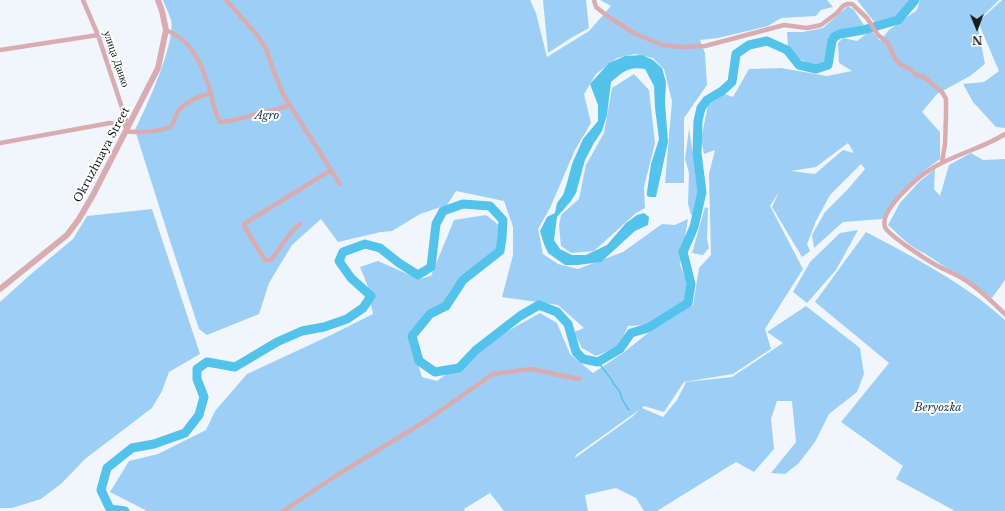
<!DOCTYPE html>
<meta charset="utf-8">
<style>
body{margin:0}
#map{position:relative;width:1005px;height:511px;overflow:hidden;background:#f0f6fb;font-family:"Libre Baskerville",serif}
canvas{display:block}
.north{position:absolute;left:957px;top:8px;width:40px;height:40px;-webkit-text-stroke:3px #fff;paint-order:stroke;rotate:179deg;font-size:11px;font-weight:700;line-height:16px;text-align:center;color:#191b1d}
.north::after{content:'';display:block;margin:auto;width:14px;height:18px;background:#191b1d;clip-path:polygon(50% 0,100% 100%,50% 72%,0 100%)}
</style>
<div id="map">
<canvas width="1005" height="511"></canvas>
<div class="north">N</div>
</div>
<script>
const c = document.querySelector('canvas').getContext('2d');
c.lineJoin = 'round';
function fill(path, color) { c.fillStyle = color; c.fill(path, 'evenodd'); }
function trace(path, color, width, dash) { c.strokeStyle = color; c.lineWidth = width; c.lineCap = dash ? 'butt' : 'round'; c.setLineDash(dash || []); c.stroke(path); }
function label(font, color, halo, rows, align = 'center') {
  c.font = font + ' "Libre Baskerville",serif'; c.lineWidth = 4; c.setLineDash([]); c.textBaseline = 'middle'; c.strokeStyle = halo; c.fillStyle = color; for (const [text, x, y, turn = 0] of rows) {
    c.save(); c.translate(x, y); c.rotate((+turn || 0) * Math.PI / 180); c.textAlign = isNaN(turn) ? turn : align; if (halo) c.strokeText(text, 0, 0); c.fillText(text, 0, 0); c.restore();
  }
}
const green = new Path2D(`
 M163 0H530L536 13 547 57 589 31 611 6 600 0H827L833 7 821 10 816 16 781 18 768 26 718 38 700 40 705 53 707 85 684 118V183H665L672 101 664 69 653 58 635 54 617 58 596 74 584 94 591 123 575 150 550 208 538 229 543 254 558 264 578 269 623 252 662 224 675 225 688 219 680 265 688 284 685 302 647 325 628 326 618 347 596 356 582 348 574 332 584 328 558 305 502 297 513 255V227L504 201 456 191 447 205 420 214 392 231 381 232 338 242 321 219 292 245 269 283 259 314 207 335 199 329 170 241 135 130C146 108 176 43 171 20 169 13 165 6 163 0Z
 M543 0H586L589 28 571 38 548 53Z
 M857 0H910L895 17 875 23Z
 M920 0H999L977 22 985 64 970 76 937 94 922 112 940 132V159L925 170 895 199 882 219 843 222 814 248 812 235 825 212 848 189 865 169 861 164 830 195 816 221 807 244 810 251 802 257 772 207 779 192 770 206 803 269 765 329 771 349 733 374 684 382 664 412 644 406 642 408 663 417 677 400 686 382 732 377 783 343 767 332 806 306 860 348 864 374 857 392 829 414 815 442 798 464 785 474 771 473 796 442 792 401H777L771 419 774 449 754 472 736 462 657 511H644L636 498 616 488 585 495 588 511H504L490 493 464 509 465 511H147L110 492 129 461 158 454 206 430 215 411 247 374 331 335 373 314 367 284 360 267 378 261 419 279 431 276 454 220 486 215 500 226 498 248 478 266 447 302 409 334 422 377 437 381 499 336 540 313 557 323 570 354 593 373 623 353 648 333 693 305 699 268 711 255 709 174 715 150 704 154 701 139 708 105 725 94 733 97 749 69 781 68 827 76 852 71 839 63 838 43 843 38 857 41 871 30 880 41 889 30 917 10ZM848 143 854 153 843 150 815 174 791 171 816 167ZM639 410 632 417 575 458 576 455Z
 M1002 0H1005V128L996 127 973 102 963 84 984 82 999 71 978 22Z
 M848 6 854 10 864 25 830 35 826 64 812 65 797 58 788 47 787 32H803L823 28Z
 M634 74 649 90 655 143 644 187 645 208 636 213 594 251 571 253 561 246 559 226 561 215 579 199 586 165 604 133 612 88Z
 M689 129 699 192 693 215H691L688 204 689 173 685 159Z
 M971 153 983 160 1005 159V280L992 298 924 253C910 247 899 235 888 225L900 203 919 182 935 169 934 189 940 196 949 165Z
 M705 207 708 208 707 239 709 248 703 255 692 253Z
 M152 209 200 354 169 372 162 391 152 408 85 459 62 483 41 499 12 508H0V302L31 274 73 239 87 216Z
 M858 230 836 270 807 303 793 292 810 262 840 233Z
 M866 232C915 258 964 283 1005 320V511H955L896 479 903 466 841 422 889 363 815 302Z`);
const water = new Path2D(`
 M642 55 653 60 662 68 666 82 665 102 668 142 656 197H650L647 196V192L651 164 659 139 655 108 654 86 645 69C628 66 623 72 611 82L607 115 602 131 594 143 585 160 576 193 571 201 557 217 554 240 560 249 572 255H586L607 245 626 223 637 215 644 213 649 217 648 225 635 231 601 262 578 265H565L548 253 544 244 540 231 547 217 555 213 557 203 563 195 567 183 572 164 583 139 598 121V105L590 84 609 63 625 56Z`);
const stream = new Path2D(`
 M598 362 612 380 613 383 620 392 622 399 629 410`);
const river = new Path2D(`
 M125 511 110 509 101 490 107 468 132 448 154 444 185 433 199 415 204 397 197 379V369L207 362 235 367 277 342 302 331 324 327 347 319 363 308 371 296 351 278 339 261 343 252 365 244 380 248 399 263 418 275 431 267 436 224 443 211 463 204 490 206 503 220 502 238 500 251 463 280 446 306 430 314 412 336 419 361 435 372 459 368 476 350 520 316 539 305 557 312 568 324 576 352 583 359 598 362 620 349 631 333 648 328 688 303 691 284 683 252 694 227 702 192 697 153 698 121 701 108 707 100 722 91 732 82 736 54 749 45 767 41 787 50 799 65 816 69 828 65 832 41 834 37 840 34 863 30 898 20 915 0`);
const minor = new Path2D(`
 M226 0 258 36 266 49 274 72 284 96 340 184
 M594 0 596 7 610 18 636 34 662 45 680 47 705 46 784 25 807 28 821 25 837 13 843 6 847 4H852L867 18 878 35 888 43 895 59 901 65 910 69 916 75 924 77 942 92 946 99V115L945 144 942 162
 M166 30C171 32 176 35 180 38 197 50 206 76 211 95 214 104 215 114 220 122L230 121 285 107 289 104
 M0 50 98 35
 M126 131C134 133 167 132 172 125 175 121 175 115 178 111 185 102 200 96 211 93
 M1005 134C982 149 954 154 931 169 918 177 879 210 885 227 888 235 927 260 936 265 947 271 958 275 968 282 982 291 993 303 1005 314
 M0 143 110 123 128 126 98 35 83 0
 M300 224 292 231 271 260H265L245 228 244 224 331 170
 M283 511 334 477 427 420 493 374 531 369 579 379`);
const tertiary = new Path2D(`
 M0 289 67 235 79 219 93 195 158 68 166 30 162 11 158 0`);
const streetNames = [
 ["улица Данко",116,59,71],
 ["Okruzhnaya Street",102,155,-62]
];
const parkNames = [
 ["Agro",267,116],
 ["Beryozka",938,408]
];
fill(green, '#9dcff6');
fill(water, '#54c3ec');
trace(stream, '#54c3ec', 1.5);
trace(river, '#54c3ec', 9);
trace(minor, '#d9acb1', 4.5);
trace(tertiary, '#d9acb1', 6);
label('11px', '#191b1d', '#fff', streetNames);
label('italic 11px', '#1e4059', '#fff', parkNames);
</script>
